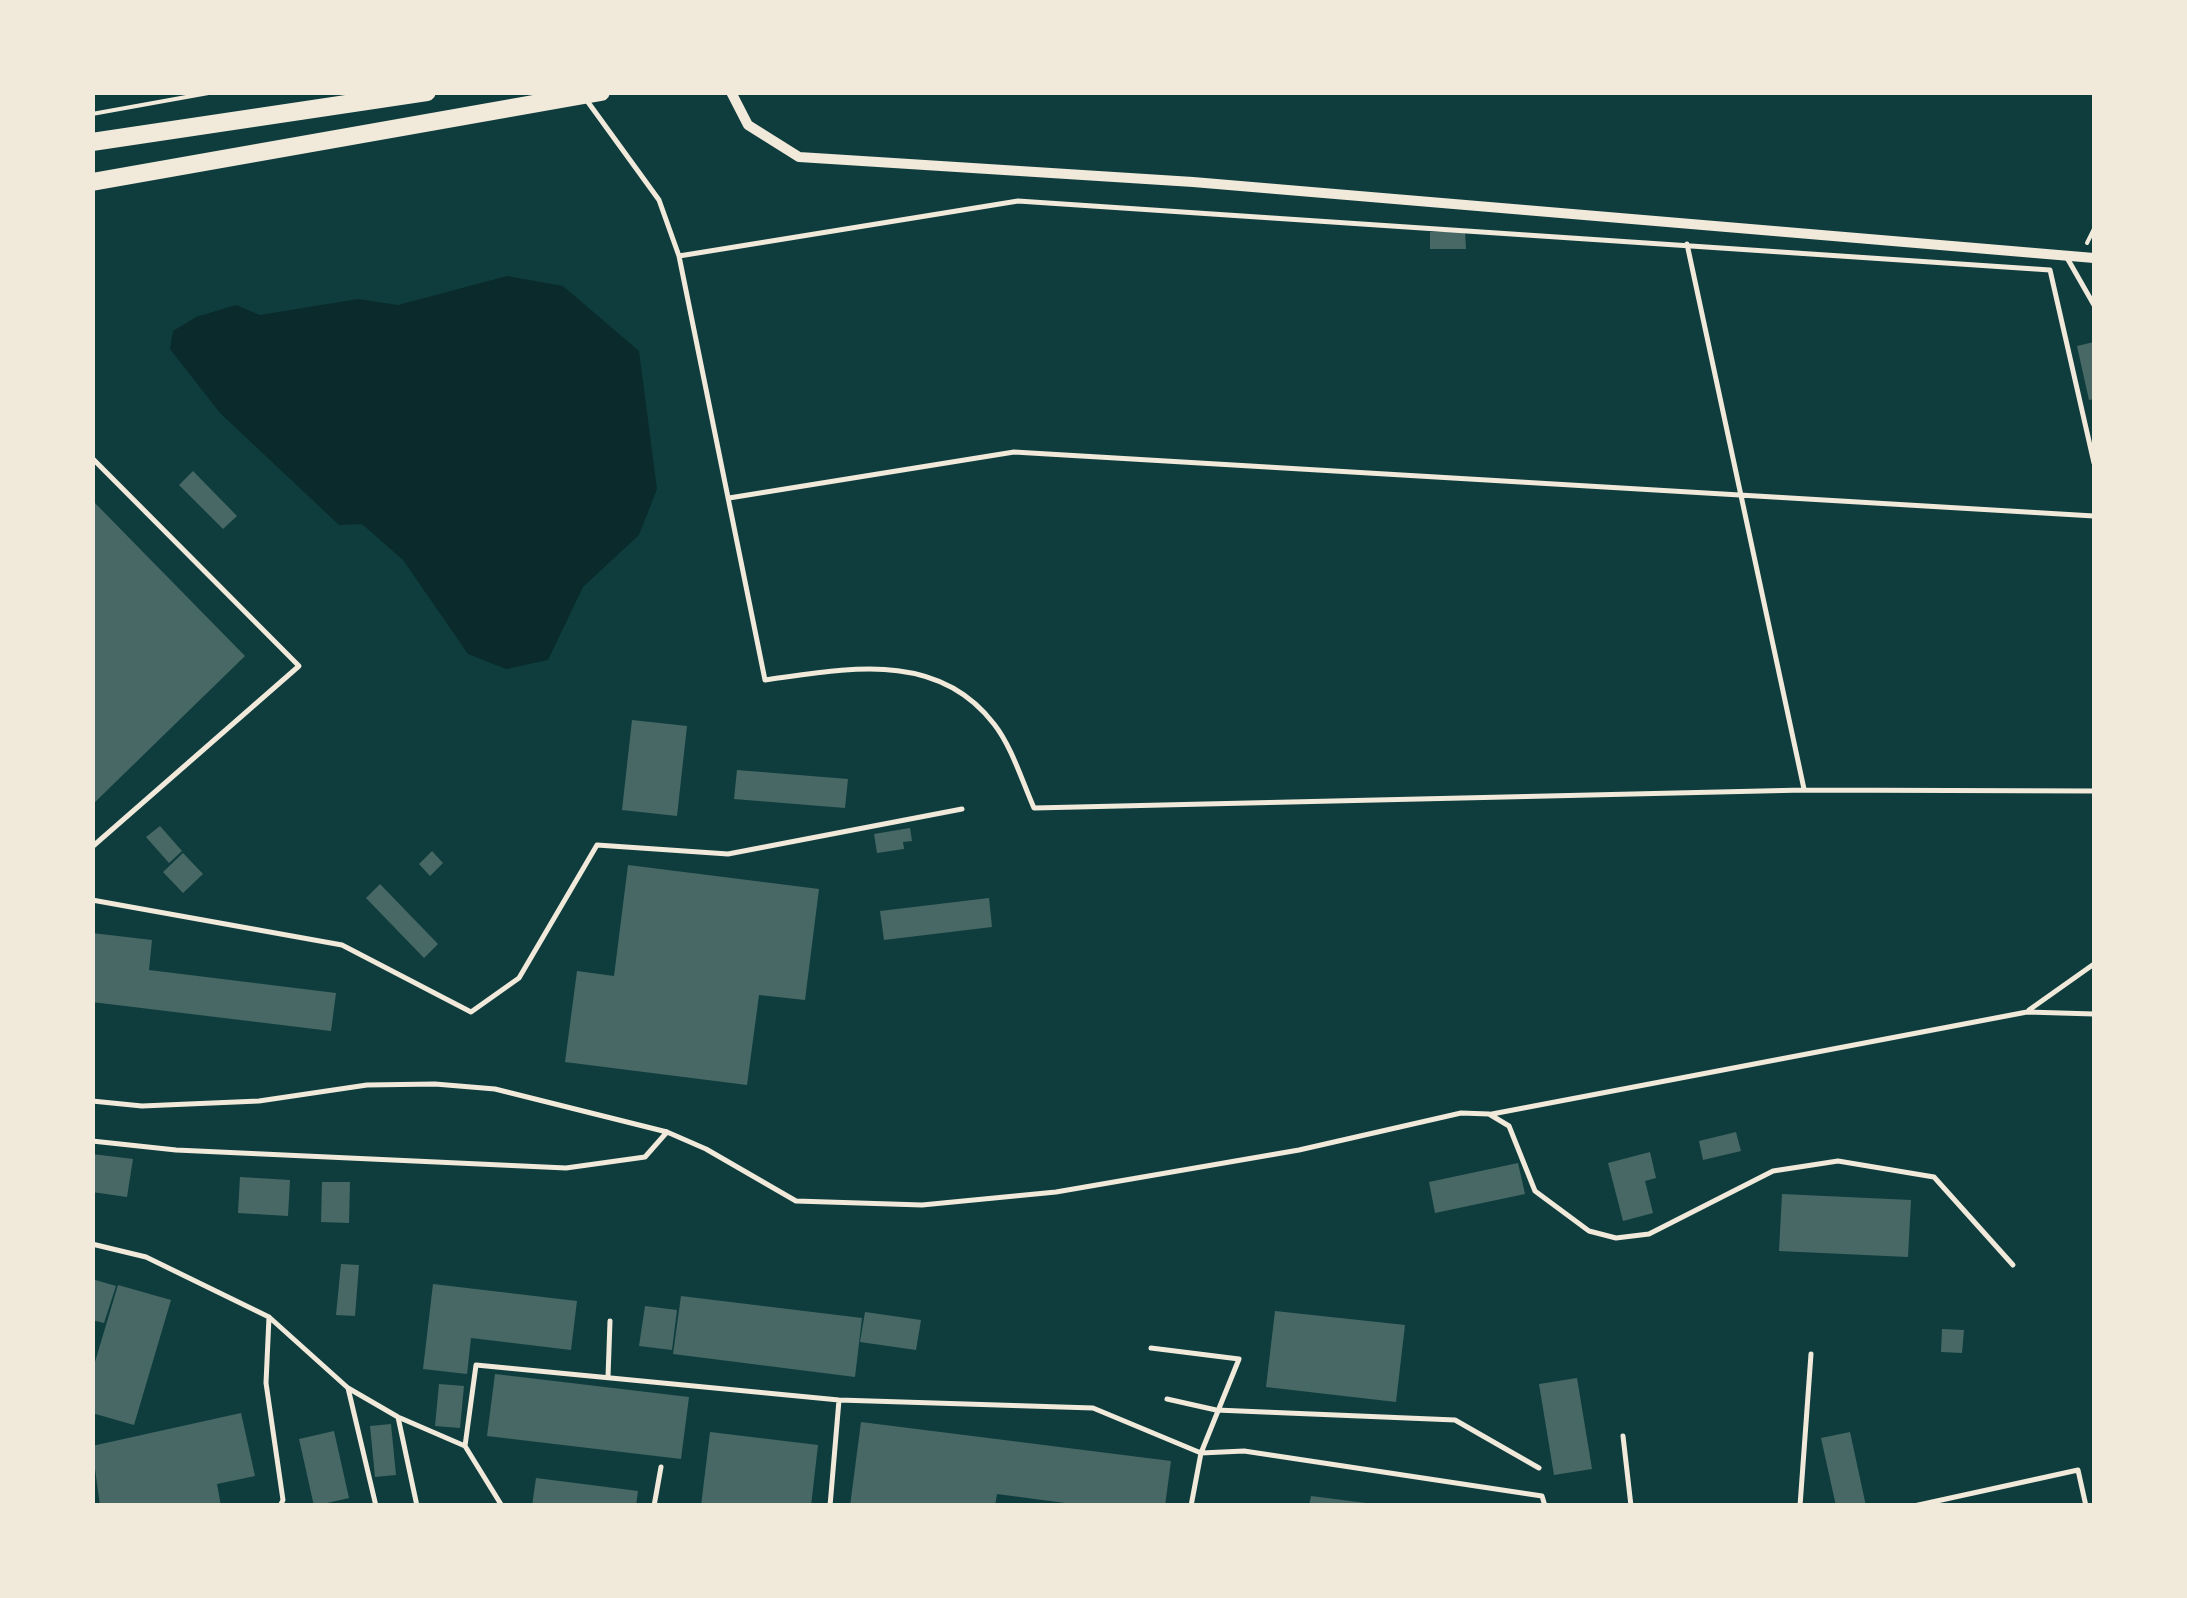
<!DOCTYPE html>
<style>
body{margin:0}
#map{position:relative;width:2187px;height:1598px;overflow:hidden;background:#0f3d3e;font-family:"Work Sans",sans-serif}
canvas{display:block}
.frame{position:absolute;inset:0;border:95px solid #f1e9da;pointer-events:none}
</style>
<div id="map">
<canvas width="2187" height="1598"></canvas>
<div class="frame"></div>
</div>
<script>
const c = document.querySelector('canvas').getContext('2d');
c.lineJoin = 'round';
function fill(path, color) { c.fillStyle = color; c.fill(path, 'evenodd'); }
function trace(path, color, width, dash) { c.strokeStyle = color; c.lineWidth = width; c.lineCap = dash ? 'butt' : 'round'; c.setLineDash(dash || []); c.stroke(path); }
const water = new Path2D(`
 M507 276 563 286 639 351 657 489 639 535 583 587 548 660 506 669 468 654 403 560 362 524 339 525 220 413 170 349 173 331 196 317 236 305 260 315 358 299 398 305Z`);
const building = new Path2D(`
 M1465 231 1466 249H1430V232Z
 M2094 342V399L2089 400 2077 346Z
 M193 471 237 516 223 529 179 485Z
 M92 500 245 656 92 805Z
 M632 720 687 726 677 816 622 810Z
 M737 770 848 779 845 808 734 799Z
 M160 826 182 851 169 863 146 837Z
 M910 828 912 841 903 842 904 849 877 853 874 834Z
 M432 851 443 863 430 876 419 864Z
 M183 853 203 874 183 893 163 872Z
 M628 865 819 889 805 1000 759 995 747 1085 565 1062 577 971 614 976Z
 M380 884 438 944 424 958 366 898Z
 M989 898 992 927 884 940 880 911Z
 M92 933 152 940 149 970 336 993 331 1031 92 1002Z
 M1736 1132 1741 1151 1703 1160 1699 1141Z
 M1650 1152 1656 1178 1645 1181 1653 1213 1623 1221 1608 1163Z
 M92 1154 133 1159 127 1197 92 1192Z
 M1518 1163 1525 1194 1435 1213 1429 1182Z
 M240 1177 290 1180 288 1216 238 1213Z
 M322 1182H350L349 1223 321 1222Z
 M1782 1194 1911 1200 1908 1257 1779 1251Z
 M341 1264 359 1265 355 1316 336 1315Z
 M92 1279 116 1286 104 1323 92 1320Z
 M433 1284 577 1301 571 1350 471 1338 467 1374 423 1369Z
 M118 1285 171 1300 134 1425 92 1413V1372Z
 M681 1296 862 1318 855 1377 673 1354Z
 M645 1306 677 1310 672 1350 639 1346Z
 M1275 1311 1405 1325 1396 1402 1266 1387Z
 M865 1312 921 1320 916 1350 860 1342Z
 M1942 1329 1964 1330 1962 1353 1941 1352Z
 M495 1374 689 1397 681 1459 487 1436Z
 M1577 1378 1592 1469 1554 1475 1539 1384Z
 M439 1384 464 1386 460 1428 435 1426Z
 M241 1413 255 1476 217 1484 221 1506H100L92 1446Z
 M861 1422 1171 1461 1165 1506H1088L997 1494 995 1506H850Z
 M391 1424 396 1475 375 1477 370 1426Z
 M334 1431 349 1498 314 1506 299 1439Z
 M710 1432 818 1445 811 1506H701Z
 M1850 1432 1866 1506H1836L1821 1438Z
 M536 1478 638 1491 636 1506H532Z
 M1311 1496 1366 1503V1506H1309Z`);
const path = new Path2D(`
 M92 114 214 92
 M2087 243 2094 229`);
const service = new Path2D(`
 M585 98 659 200 679 256 765 680C846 669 937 649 994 724 1012 747 1022 781 1034 808L1804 790 2094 791
 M1687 244 1804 789
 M679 256 1018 201 2050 270 2094 463
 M2066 256 2094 305
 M92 458 299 666 92 847
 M729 498 1014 452 2094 516
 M92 900 342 945 471 1012 519 978 597 845 728 854 962 809
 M2029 1010 2094 964
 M92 1101 142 1106 259 1101 367 1085 435 1084 495 1089 667 1132 706 1149 796 1201 922 1205 1056 1192 1299 1150 1461 1113 1489 1114 1509 1126 1535 1191 1589 1231 1616 1238 1649 1234 1773 1171 1838 1161 1934 1177 2013 1265
 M1492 1114 2027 1012 2094 1014
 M92 1141 176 1150 566 1168 645 1157 667 1132
 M92 1244 146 1257 269 1317 348 1388 398 1417 465 1446 502 1506
 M269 1317 266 1383 283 1500 280 1506
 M1151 1348 1239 1359 1201 1453 1191 1506
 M608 1377 610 1321
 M348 1388 376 1506
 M1167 1399 1216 1410 1455 1420 1539 1468
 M398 1417 417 1506
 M1623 1436 1631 1506
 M465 1446 476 1365 839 1400 1093 1408 1201 1453 1244 1451 1542 1496 1545 1506
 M654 1506 661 1467
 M830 1506 839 1400
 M1800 1506 1811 1354
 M1914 1506 2078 1470 2086 1506`);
const minor = new Path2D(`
 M731 92 748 125 799 157 1193 182 2094 258`);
const primary = new Path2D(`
 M92 142 427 92
 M92 182 601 92`);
fill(water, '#0a2a2b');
fill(building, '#486865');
trace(path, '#f1e9da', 4);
trace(service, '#f1e9da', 5);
trace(minor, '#f1e9da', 10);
trace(primary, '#f1e9da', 18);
</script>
